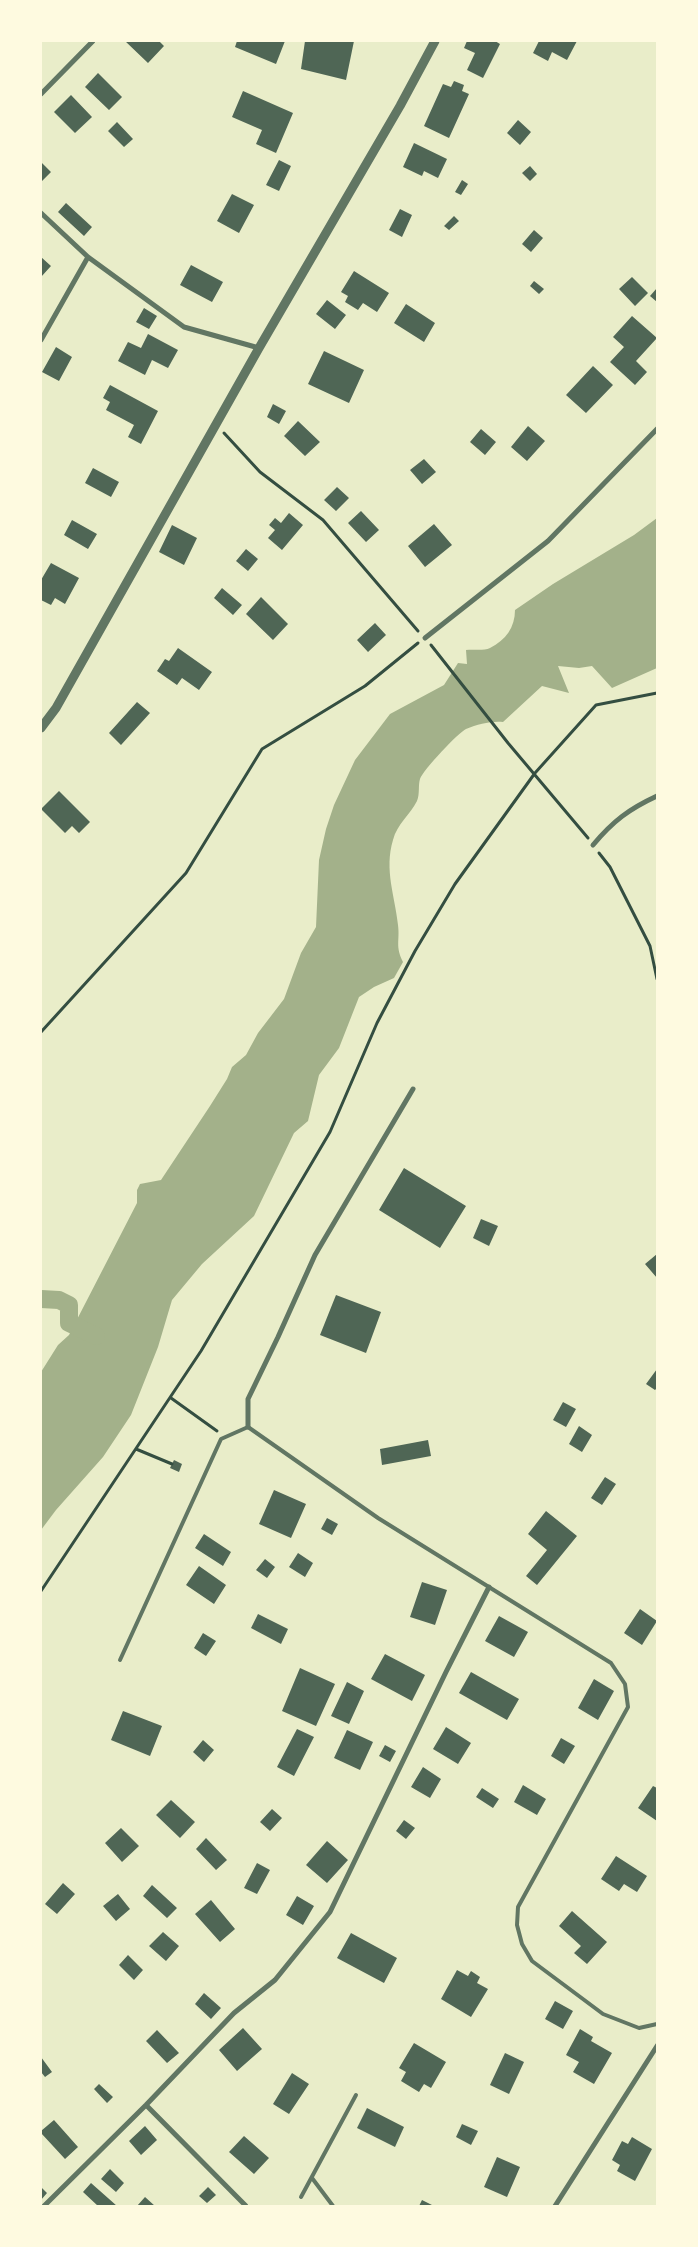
<!DOCTYPE html>
<style>
body{margin:0}
#map{position:relative;width:698px;height:2247px;overflow:hidden;background:#e9edc9;font-family:"Noto Sans",sans-serif}
canvas{display:block}
.frame{position:absolute;inset:0;border:42px solid #fefae0;pointer-events:none}
</style>
<div id="map">
<canvas width="698" height="2247"></canvas>
<div class="frame"></div>
</div>
<script>
const c = document.querySelector('canvas').getContext('2d');
c.lineJoin = 'round';
function fill(path, color) { c.fillStyle = color; c.fill(path, 'evenodd'); }
function trace(path, color, width, dash) { c.strokeStyle = color; c.lineWidth = width; c.lineCap = dash ? 'butt' : 'round'; c.setLineDash(dash || []); c.stroke(path); }
const water = new Path2D(`
 M657 518V668L612 688 592 666 579 668 558 666 569 693 542 686 503 722C491 721 478 724 466 729 459 732 423 770 420 779 418 785 420 794 417 801 410 815 397 824 393 840 384 870 395 896 398 925 400 941 395 946 403 962L394 978 374 987 359 997 339 1048 319 1075 308 1121 294 1133 254 1216 202 1264 172 1300 158 1347 131 1415 103 1457 56 1510 41 1530V1372L58 1345 69 1335 137 1203V1190L140 1184 161 1180 210 1106 227 1079 232 1067 246 1055 258 1033 284 999 301 953 316 927 319 860 326 829 334 805 355 760 390 714 444 685 458 663 467 664 466 650C473 649 484 651 490 648 506 640 515 627 515 610L553 584 634 535Z`);
const canal = new Path2D(`
 M41 1299 59 1300 69 1305V1323L96 1336`);
const building = new Path2D(`
 M125 41H159L164 46 148 63Z
 M237 41H285L276 64 235 47Z
 M305 41H354L346 80 301 69Z
 M467 41H495L500 44 483 78 467 70 475 53 464 48Z
 M539 41H577L567 60 552 52 548 61 533 53Z
 M98 73 122 97 109 110 85 87Z
 M454 81 464 85 462 91 469 94 449 138 424 126 443 84 451 87Z
 M243 91 293 113 276 153 256 144 262 130 232 117Z
 M71 95 92 117 75 133 54 112Z
 M518 120 531 132 520 145 507 133Z
 M117 122 133 139 124 147 108 131Z
 M414 143 447 159 438 178 424 171 422 176 403 167Z
 M279 160 291 166 279 191 266 185Z
 M41 162 51 172 41 182Z
 M530 166 537 174 530 181 522 173Z
 M462 180 468 184 461 195 455 192Z
 M232 194 254 205 239 233 217 221Z
 M66 203 92 227 84 236 58 212Z
 M400 209 412 215 402 237 389 230Z
 M454 216 459 221 449 230 444 226Z
 M534 230 543 238 531 252 522 244Z
 M41 257 51 266 41 277Z
 M191 265 223 282 212 302 180 285Z
 M354 271 389 293 377 312 363 303 358 310 345 302 348 296 341 292Z
 M632 277 648 293 635 306 619 289Z
 M534 281 544 289 539 294 530 286Z
 M657 288V302L650 296Z
 M327 300 346 315 335 329 316 314Z
 M406 304 435 323 424 342 394 323Z
 M144 308 157 316 149 329 136 322Z
 M632 316 657 338 636 361 647 372 635 385 610 362 624 347 613 337Z
 M148 334 178 350 168 368 152 360 145 375 118 361 128 342 141 348Z
 M56 347 72 357 59 381 42 372Z
 M324 351 364 370 349 403 308 384Z
 M593 366 613 385 586 413 566 395Z
 M110 385 158 411 141 444 128 437 134 425 106 410 110 402 103 398Z
 M273 404 286 411 279 424 267 417Z
 M298 421 320 442 305 456 284 436Z
 M528 426 545 441 527 461 511 447Z
 M481 429 496 442 485 455 470 442Z
 M424 459 436 472 422 484 410 470Z
 M93 468 119 482 111 497 85 483Z
 M337 487 349 498 336 511 324 500Z
 M361 511 379 530 366 542 348 523Z
 M289 513 303 525 282 550 268 538 275 530 269 525 275 518 281 523Z
 M72 520 97 534 88 549 64 535Z
 M434 524 452 545 425 567 408 546Z
 M172 525 197 538 184 565 159 552Z
 M246 549 258 559 248 571 236 561Z
 M51 563 79 578 65 604 55 598 51 605 41 600V580Z
 M222 588 242 605 233 615 214 598Z
 M261 597 288 624 273 640 246 614Z
 M375 623 386 635 368 652 357 640Z
 M178 648 212 672 199 690 182 678 177 685 157 671 165 659 169 661Z
 M137 702 150 713 121 745 109 733Z
 M59 791 90 822 79 833 72 826 65 833 41 809Z
 M404 1168 466 1206 440 1248 379 1210Z
 M481 1219 498 1226 489 1246 473 1238Z
 M657 1254V1278L645 1264Z
 M336 1295 381 1312 366 1353 320 1335Z
 M657 1369V1388L655 1390 646 1384Z
 M563 1402 576 1409 566 1427 553 1420Z
 M579 1426 592 1435 582 1452 569 1444Z
 M428 1440 431 1456 382 1465 380 1449Z
 M174 1460 182 1464 179 1472 170 1468Z
 M605 1477 616 1484 602 1505 591 1498Z
 M274 1490 306 1504 291 1538 259 1524Z
 M546 1511 577 1536 537 1585 526 1576 547 1550 528 1534Z
 M327 1518 338 1524 332 1535 321 1529Z
 M204 1534 231 1552 223 1566 195 1548Z
 M298 1553 313 1563 305 1577 289 1567Z
 M265 1559 275 1567 267 1578 256 1570Z
 M199 1566 226 1585 214 1604 186 1585Z
 M422 1582 447 1590 435 1625 410 1617Z
 M640 1609 657 1621 642 1645 624 1633Z
 M258 1614 288 1629 281 1644 251 1628Z
 M499 1616 528 1632 514 1657 485 1641Z
 M203 1633 216 1641 206 1656 194 1648Z
 M385 1654 425 1675 412 1701 371 1679Z
 M300 1668 335 1684 316 1726 282 1711Z
 M471 1672 519 1699 507 1720 459 1693Z
 M594 1679 614 1691 598 1720 578 1708Z
 M347 1682 364 1691 349 1724 331 1716Z
 M123 1711 162 1726 150 1756 111 1740Z
 M446 1727 471 1743 458 1764 433 1749Z
 M297 1729 314 1737 294 1776 277 1767Z
 M347 1730 373 1742 360 1770 334 1758Z
 M561 1738 575 1746 564 1764 551 1756Z
 M203 1740 214 1750 204 1762 193 1752Z
 M385 1745 396 1751 390 1762 379 1756Z
 M423 1767 441 1779 430 1798 411 1787Z
 M523 1785 546 1799 537 1815 514 1802Z
 M653 1786 657 1788V1821L638 1808Z
 M482 1788 499 1799 493 1808 476 1797Z
 M171 1800 195 1822 180 1838 156 1815Z
 M272 1809 282 1818 270 1831 260 1822Z
 M404 1820 415 1828 406 1839 396 1831Z
 M121 1828 139 1846 122 1862 105 1843Z
 M206 1838 227 1860 216 1870 196 1849Z
 M327 1841 348 1860 327 1883 306 1865Z
 M616 1856 647 1876 637 1892 624 1884 619 1891 601 1879Z
 M257 1863 270 1870 257 1894 244 1888Z
 M63 1883 75 1894 57 1914 45 1904Z
 M152 1885 177 1908 167 1918 143 1896Z
 M118 1894 130 1909 116 1921 103 1906Z
 M297 1896 314 1906 303 1925 286 1915Z
 M211 1900 235 1929 220 1942 195 1914Z
 M572 1911 607 1942 587 1964 574 1953 581 1946 559 1926Z
 M163 1932 179 1946 166 1961 149 1946Z
 M351 1933 397 1958 384 1983 337 1958Z
 M128 1955 143 1970 134 1980 119 1965Z
 M457 1970 468 1976 471 1971 480 1977 477 1983 488 1989 471 2017 441 1999Z
 M204 1993 221 2008 211 2019 195 2004Z
 M555 2001 573 2011 563 2029 545 2019Z
 M243 2028 262 2049 237 2071 219 2050Z
 M580 2029 593 2037 591 2041 612 2053 594 2084 573 2072 579 2062 566 2055Z
 M157 2030 179 2053 167 2063 146 2041Z
 M414 2043 446 2062 431 2088 424 2084 419 2092 401 2081 406 2072 399 2068Z
 M505 2053 524 2062 509 2094 490 2085Z
 M41 2057 52 2072 45 2077 41 2072Z
 M292 2073 309 2084 289 2114 273 2104Z
 M99 2084 113 2097 107 2103 94 2089Z
 M367 2108 404 2127 395 2147 357 2128Z
 M54 2120 78 2147 65 2159 41 2133V2131Z
 M462 2124 478 2131 471 2145 456 2137Z
 M145 2126 157 2140 141 2155 129 2141Z
 M244 2136 269 2158 254 2174 229 2152Z
 M632 2137 652 2149 635 2181 617 2171 620 2165 612 2160 622 2141 628 2144Z
 M497 2157 520 2167 507 2197 484 2187Z
 M110 2169 124 2183 116 2192 101 2179Z
 M91 2183 117 2206H98L83 2192Z
 M41 2187 47 2193 41 2200Z
 M208 2187 216 2195 207 2203 199 2196Z
 M145 2197 155 2206H137Z
 M422 2200 434 2206H419Z`);
const path = new Path2D(`
 M224 433 260 472 323 520 418 631
 M431 645 508 743 588 838
 M599 853 610 867 650 946 657 979
 M41 1032 186 873 262 749 365 686 418 643
 M171 1398 217 1431
 M136 1449 172 1464
 M41 1591 201 1351 330 1132 377 1023 415 951 455 884 535 773 596 705 657 693`);
const service = new Path2D(`
 M120 1660 221 1439 248 1427 378 1518 611 1663 625 1684 628 1707 518 1907 517 1925 522 1944 532 1961 603 2014 639 2028 657 2024
 M312 2178 333 2206
 M301 2197 356 2095`);
const minor = new Path2D(`
 M41 94 93 41
 M41 213 88 257 184 327 259 348
 M41 340 88 257
 M425 638 548 541 657 429
 M593 845C613 821 629 809 657 796
 M248 1427V1399L278 1337 315 1255 413 1089
 M146 2105 246 2206
 M44 2206 146 2105 234 2013 275 1980 330 1912 446 1672 489 1587
 M555 2206 657 2046`);
const tertiary = new Path2D(`
 M41 728 56 708 259 348 400 106 435 41`);
fill(water, '#a3b18a');
trace(canal, '#a3b18a', 18);
fill(building, '#4f6655');
trace(path, '#344e41', 3);
trace(service, '#617663', 4);
trace(minor, '#617663', 5);
trace(tertiary, '#617663', 9);
</script>
